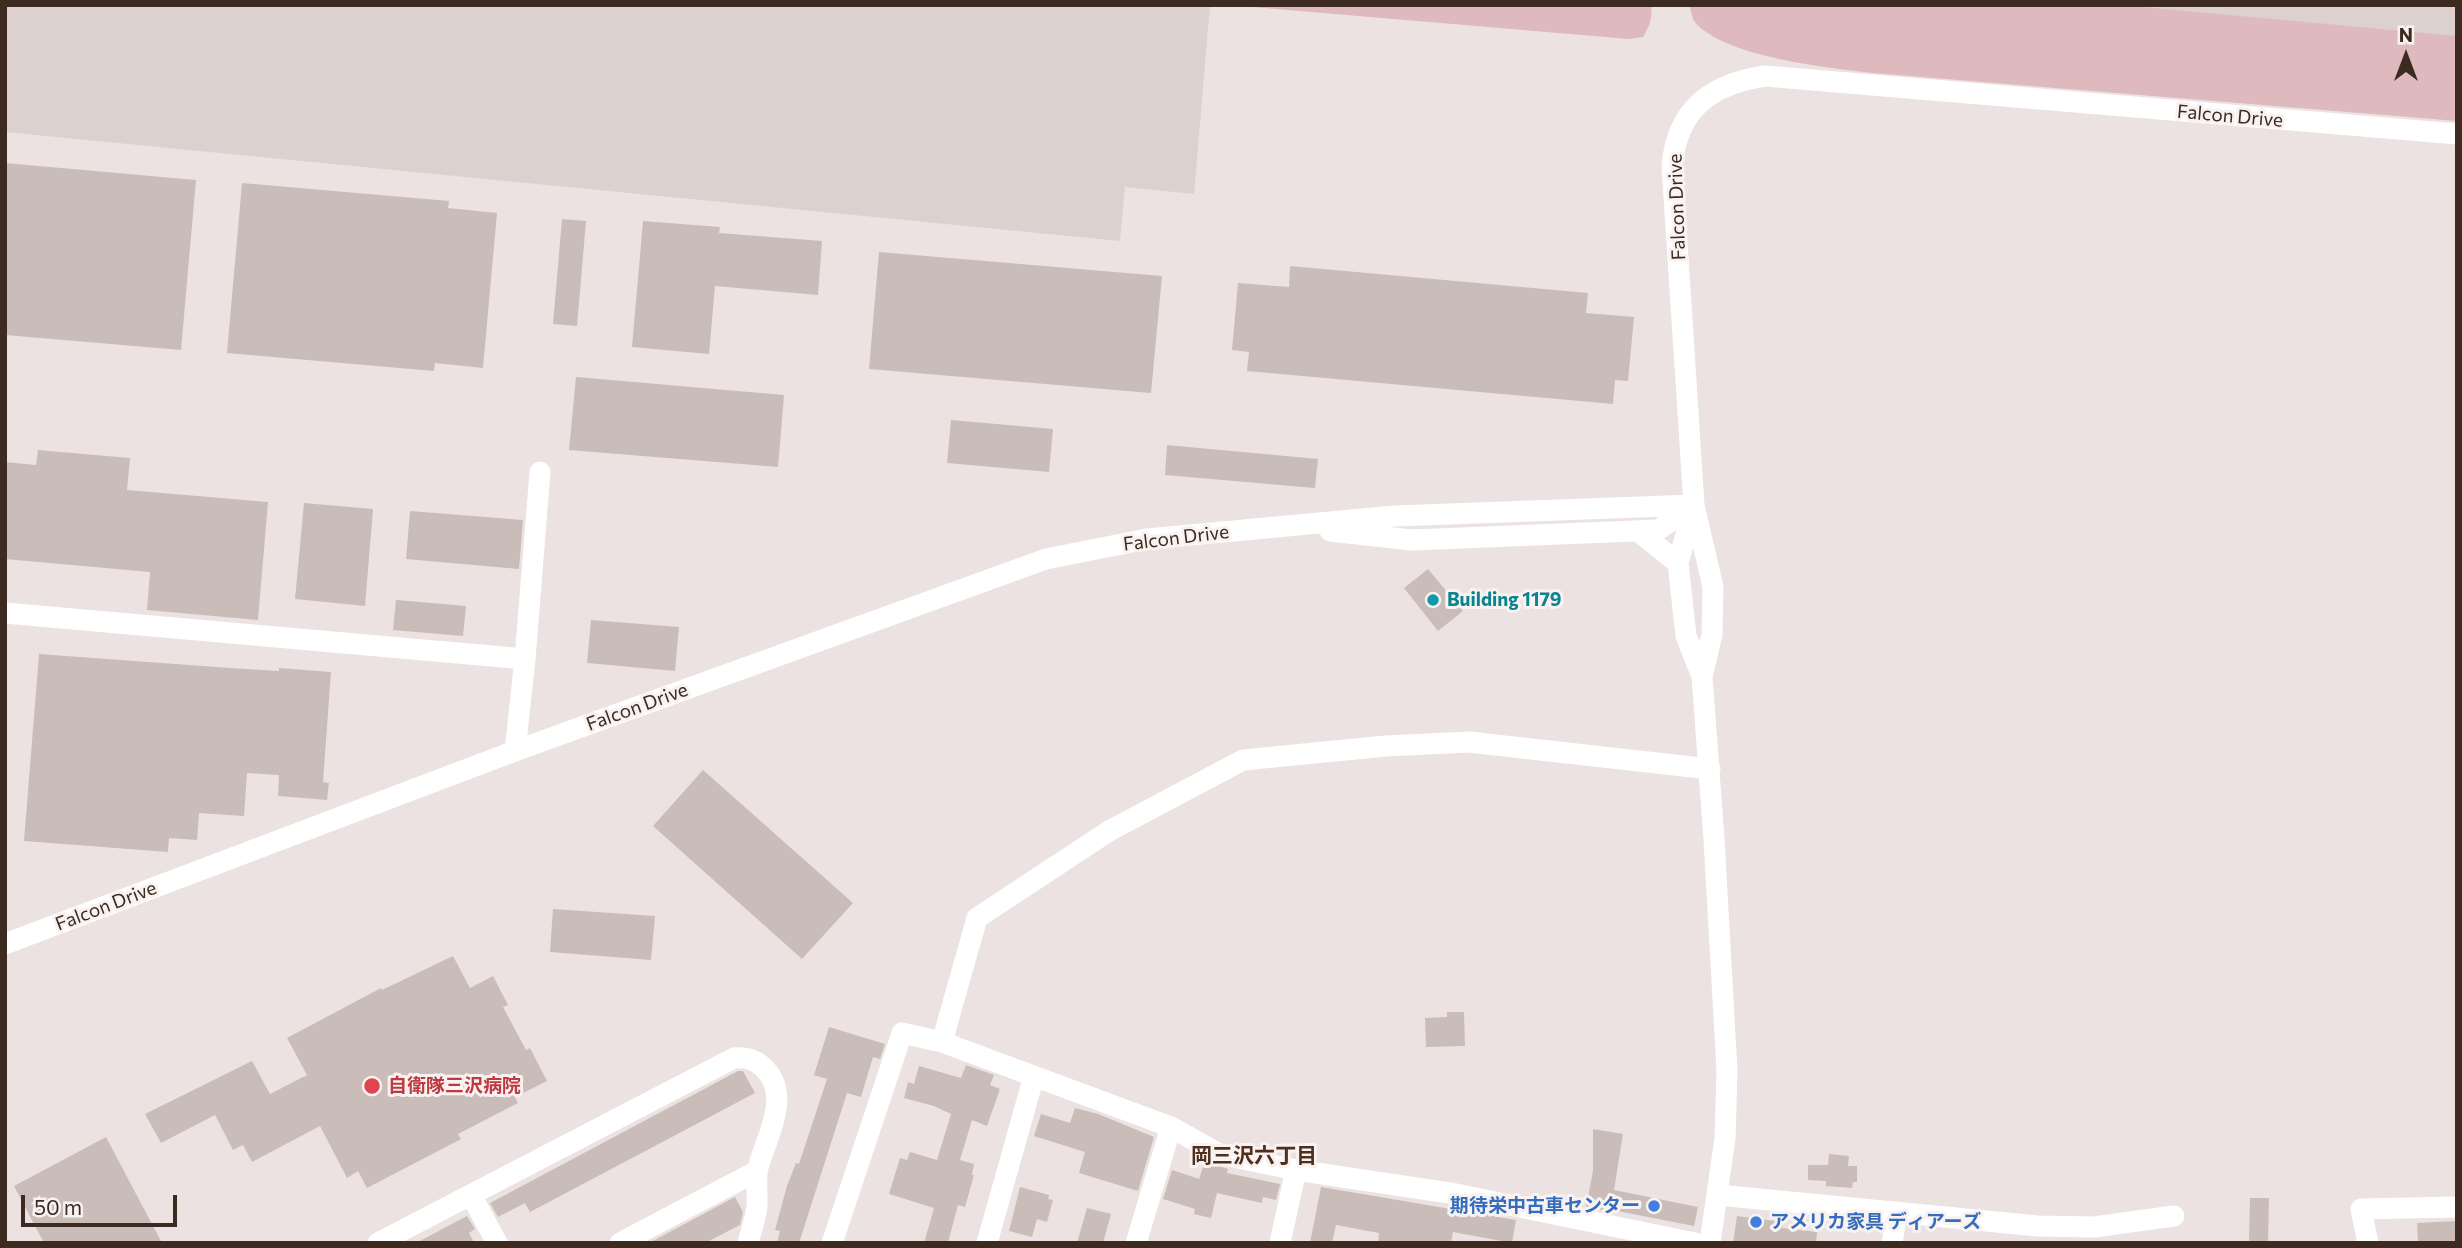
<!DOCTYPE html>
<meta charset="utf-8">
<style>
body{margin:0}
#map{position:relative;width:2462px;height:1248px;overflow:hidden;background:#ece2e1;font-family:Commissioner,sans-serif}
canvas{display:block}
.frame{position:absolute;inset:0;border:7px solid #3d2a20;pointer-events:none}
.north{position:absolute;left:2371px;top:21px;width:70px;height:70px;-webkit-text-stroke:5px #f8f2f1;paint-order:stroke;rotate:0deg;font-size:19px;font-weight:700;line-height:28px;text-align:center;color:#3d2a20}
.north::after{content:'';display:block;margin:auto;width:24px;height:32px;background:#3d2a20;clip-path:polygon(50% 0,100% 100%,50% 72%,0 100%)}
.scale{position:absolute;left:21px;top:1195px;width:156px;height:32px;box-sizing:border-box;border:4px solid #3d2a20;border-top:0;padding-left:9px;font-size:21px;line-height:24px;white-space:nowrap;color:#3d2a20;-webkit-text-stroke:5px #f8f2f1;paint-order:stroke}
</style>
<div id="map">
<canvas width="2462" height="1248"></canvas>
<div class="frame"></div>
<div class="north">N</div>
<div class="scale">50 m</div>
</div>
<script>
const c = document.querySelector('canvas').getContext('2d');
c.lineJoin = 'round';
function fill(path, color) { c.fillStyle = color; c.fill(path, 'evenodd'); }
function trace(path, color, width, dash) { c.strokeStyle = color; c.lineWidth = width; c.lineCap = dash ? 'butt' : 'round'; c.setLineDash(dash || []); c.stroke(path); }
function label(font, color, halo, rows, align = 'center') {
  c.font = font + ' Commissioner,"Noto Sans JP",sans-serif'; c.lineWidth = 6; c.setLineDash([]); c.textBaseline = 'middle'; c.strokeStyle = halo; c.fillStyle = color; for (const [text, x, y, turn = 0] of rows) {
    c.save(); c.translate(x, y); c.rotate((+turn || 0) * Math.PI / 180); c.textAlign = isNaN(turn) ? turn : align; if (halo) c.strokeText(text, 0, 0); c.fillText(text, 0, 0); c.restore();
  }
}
const built = new Path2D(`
 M5 5H1210L1194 194 1125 187 1120 241 5 132Z
 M1668 5H2457V82Z`);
const green = new Path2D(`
 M1229 5H1651C1653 18 1649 27 1643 37L1629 39Z
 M1689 5H2121L2457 36V121L1873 73C1830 68 1722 57 1694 21 1692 17 1691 10 1689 5Z`);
const building = new Path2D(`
 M5 163 196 180 181 350 5 335Z
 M242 183 449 201 448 208 497 213 483 368 435 363 434 371 227 353Z
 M562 219 586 221 577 326 553 324Z
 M643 221 720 227 719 233 822 241 818 295 715 286 709 354 632 347Z
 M879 252 1162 276 1151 393 869 369Z
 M1290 266 1588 293 1586 313 1634 317 1628 381 1615 380 1613 404 1247 371 1249 352 1232 350 1238 283 1289 287Z
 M576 377 784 395 778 467 569 450Z
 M951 420 1053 429 1049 472 947 463Z
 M1167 445 1318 459 1315 488 1165 475Z
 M38 450 130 458 127 490 268 502 258 620 147 610 150 572 5 559V462L36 465Z
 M304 503 373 509 365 606 295 599Z
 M410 511 523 520 519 569 406 559Z
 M1428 569 1463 611 1438 631 1404 588Z
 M396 600 466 606 463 636 393 630Z
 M591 620 679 627 675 671 587 663Z
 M39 654 230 668 279 671V668L331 672 323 782 329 783 327 800 278 796 279 775 247 773 244 816 199 813 197 840 169 838 168 852 24 841Z
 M703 770 853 903 802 959 653 826Z
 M553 909 655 916 651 960 550 952Z
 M453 956 470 988 493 976 508 1005 503 1007 526 1050 530 1048 547 1081 515 1097 518 1103 458 1134 461 1139 367 1188 358 1171 347 1178 320 1126 252 1162 243 1145 233 1150 215 1115 161 1143 145 1114 252 1061 270 1094 307 1075 287 1038 381 988 382 990Z
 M1447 1012H1464L1465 1046 1426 1047 1425 1018 1447 1017Z
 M829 1027 885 1044 880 1059 873 1057 861 1097 847 1093 799 1243H777L780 1231 775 1230 787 1186 796 1163 799 1164 827 1079 814 1075Z
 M966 1065 994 1075 990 1085 1000 1089 987 1126 972 1120 960 1160 974 1164 972 1175H974L965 1207 958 1205 948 1243H924L934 1208 889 1194 900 1158 907 1160 910 1152 937 1160 951 1114 934 1106 904 1098 908 1082 914 1084 919 1066 961 1078Z
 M738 1071H743L755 1093 530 1212 525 1203 498 1217 490 1203Z
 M1075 1108 1098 1114 1154 1137 1138 1191 1079 1173 1085 1152 1034 1136 1041 1114 1070 1123Z
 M1593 1129 1623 1134 1614 1190 1698 1207 1694 1226 1607 1209 1606 1211 1586 1207 1593 1171Z
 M106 1137 162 1243H44L14 1186Z
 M1829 1154 1849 1156 1848 1166H1857V1182H1853L1852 1188 1826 1186V1181L1808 1180V1165H1828Z
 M1205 1161 1228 1169 1227 1173 1280 1184 1276 1200 1263 1197 1262 1203 1217 1193 1211 1218 1194 1214 1195 1209 1163 1199 1172 1170 1199 1179Z
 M1020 1187 1049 1195 1048 1199 1053 1200 1047 1222 1037 1219 1032 1237 1009 1231Z
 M1321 1187 1516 1220 1512 1243 1453 1232 1451 1243H1378L1379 1233 1336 1225 1332 1243H1310Z
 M735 1197 743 1212 740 1225 705 1243H649Z
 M2250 1198H2269L2268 1243H2249Z
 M1087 1208 1111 1214 1103 1243H1077Z
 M467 1216 475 1229 469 1233 474 1243H416Z
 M1737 1216 1783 1222 1782 1228 1817 1232 1816 1243H1733Z
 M2456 1221 2457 1243H2418L2417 1223Z`);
const minor = new Path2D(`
 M1694 506 1678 563 1686 636 1702 676
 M1330 531 1412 540 1658 530 1694 505
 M1638 531 1678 563
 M5 613 525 659 540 472
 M515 751 525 659
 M5 944 515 751 1046 559 1147 539 1395 516 1694 505
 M942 1042 977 918 1109 831 1243 760 1386 746 1469 742 1710 769
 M471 1195 497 1243
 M1718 1195 2038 1226 2094 1227 2174 1216
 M378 1243 734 1058C746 1057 754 1059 763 1067 793 1095 766 1137 758 1168 755 1180 758 1194 757 1206 756 1218 751 1231 748 1243
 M620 1243 757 1171
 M832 1243 902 1033 942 1042 1171 1127 1219 1154 1296 1170 1456 1194 1695 1243
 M987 1243 1034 1076
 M1136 1243 1171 1127
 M1280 1243 1296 1170
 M1710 1243 1725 1138 1727 1071 1714 839 1702 676 1712 635 1713 587 1694 505 1672 166C1677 109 1711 84 1765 76L2457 134
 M1892 1243 1897 1212
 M2368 1243 2361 1209 2457 1207`);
const markers = [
 [1433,600,7,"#0f9aa8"],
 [372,1086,9,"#e0444e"],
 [1654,1206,7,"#3f7fe0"],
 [1756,1222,7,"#3f7fe0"]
];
const streetNames = [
 ["Falcon Drive",2230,116,5],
 ["Falcon Drive",1677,207,-92],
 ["Falcon Drive",1176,538,-7],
 ["Falcon Drive",637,707,-20],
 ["Falcon Drive",106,906,-21]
];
const cultureNames = [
 ["Building 1179",1447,600]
];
const healthNames = [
 ["自衛隊三沢病院",388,1086]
];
const shopNames = [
 ["期待栄中古車センター",1640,1206],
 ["アメリカ家具 ディアーズ",1770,1222,"left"]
];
const neighbourhoodNames = [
 ["岡三沢六丁目",1254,1156]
];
fill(built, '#dcd1cf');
fill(green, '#deb9be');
fill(building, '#cabdb9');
trace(minor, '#fff', 21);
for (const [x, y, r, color] of markers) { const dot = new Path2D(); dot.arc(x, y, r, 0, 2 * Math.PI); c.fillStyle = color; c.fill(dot); trace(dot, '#f8f2f1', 2.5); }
label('19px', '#3d2a20', '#f8f2f1', streetNames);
label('bold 19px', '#0d838f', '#f8f2f1', cultureNames, 'left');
label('bold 19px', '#be3a42', '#f8f2f1', healthNames, 'left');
label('bold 19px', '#366cbe', '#f8f2f1', shopNames, 'right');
label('bold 21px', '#502e1c', '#f8f2f1', neighbourhoodNames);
</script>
